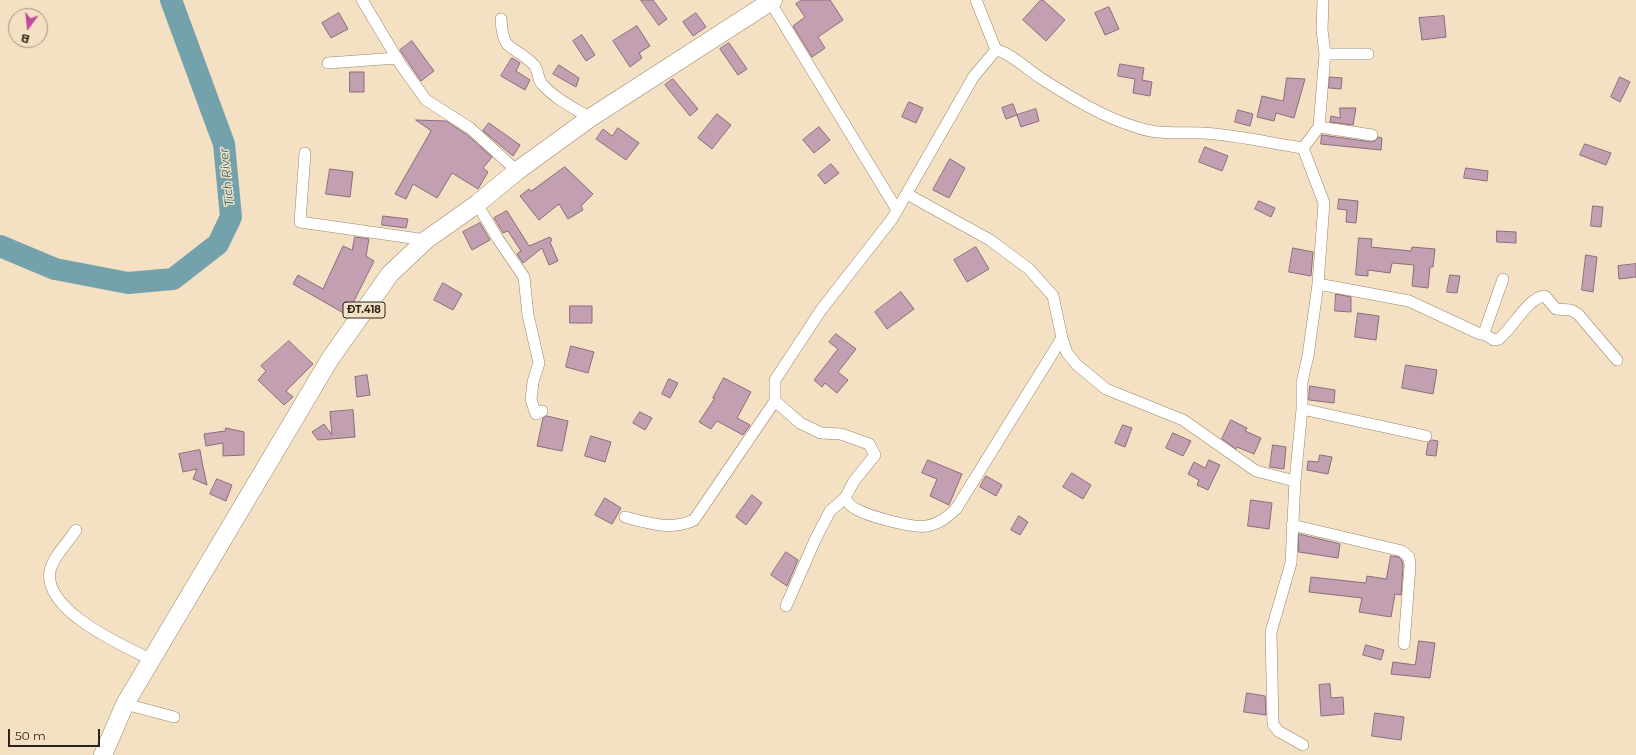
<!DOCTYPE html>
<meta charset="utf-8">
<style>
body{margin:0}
#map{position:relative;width:1636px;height:755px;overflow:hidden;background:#f4e0c2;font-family:Montserrat,sans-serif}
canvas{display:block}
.north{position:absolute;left:8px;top:8px;width:40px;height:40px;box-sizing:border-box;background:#f4e0c2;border:1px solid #a4957f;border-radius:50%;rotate:195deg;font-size:11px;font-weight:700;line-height:16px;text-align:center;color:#2d251a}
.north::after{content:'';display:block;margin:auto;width:14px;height:18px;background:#be49a2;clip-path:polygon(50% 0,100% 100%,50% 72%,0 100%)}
.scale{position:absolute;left:8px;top:729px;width:92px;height:18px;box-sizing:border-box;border:2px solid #2d251a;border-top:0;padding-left:5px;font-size:12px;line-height:14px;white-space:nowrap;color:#2d251a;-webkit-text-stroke:3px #f4e0c2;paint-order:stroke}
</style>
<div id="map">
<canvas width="1636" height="755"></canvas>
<div class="north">B</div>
<div class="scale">50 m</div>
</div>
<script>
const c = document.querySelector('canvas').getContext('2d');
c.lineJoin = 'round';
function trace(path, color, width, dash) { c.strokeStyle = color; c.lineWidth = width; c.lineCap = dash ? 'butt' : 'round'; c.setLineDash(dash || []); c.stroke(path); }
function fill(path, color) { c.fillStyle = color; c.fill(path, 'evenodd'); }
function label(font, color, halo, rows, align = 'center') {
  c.font = font + ' Montserrat,sans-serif'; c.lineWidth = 3; c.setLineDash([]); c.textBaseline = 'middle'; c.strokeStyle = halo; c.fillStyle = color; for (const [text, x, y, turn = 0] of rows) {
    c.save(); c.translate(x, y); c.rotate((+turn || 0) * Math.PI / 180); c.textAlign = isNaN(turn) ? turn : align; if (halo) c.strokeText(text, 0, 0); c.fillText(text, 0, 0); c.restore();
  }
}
const river = new Path2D(`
 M0 246 55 269 128 283 173 279 218 244 231 217 224 144 171 0`);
const building = new Path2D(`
 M641 0H653L667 19 659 25Z
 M802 0H830L843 20 818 37 825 48 812 57 793 26 805 17 796 4Z
 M1041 0H1043L1065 20 1046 41 1023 20Z
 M1109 7 1119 29 1105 35 1095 13Z
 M339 13 348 29 331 38 322 23Z
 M696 13 706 27 693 36 683 22Z
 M1444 16 1446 37 1422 40 1419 18Z
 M637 26 650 46 639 53 642 58 630 67 613 41Z
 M582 35 595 55 586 61 573 41Z
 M412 41 434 71 421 81 400 50Z
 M729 43 747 69 738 75 720 49Z
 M512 58 520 63 516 71 530 80 525 90 501 76Z
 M1120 64 1144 68 1142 80 1152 82 1150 96 1133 93 1135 79 1118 76Z
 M559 65 579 78 576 87 553 74Z
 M350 72H364V92H350Z
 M1330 77 1342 78 1341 89 1329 88Z
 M1620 77 1630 82 1620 102 1611 97Z
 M1287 78 1305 79 1294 118 1276 113 1274 121 1257 117 1262 96 1283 101Z
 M673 79 698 109 690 116 665 85Z
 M909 102 923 108 916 123 902 117Z
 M1013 104 1017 115 1006 119 1002 108Z
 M1340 108H1356L1353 125 1330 122 1331 116 1340 118Z
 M1036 109 1039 121 1021 127 1017 115Z
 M1238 110 1253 114 1250 126 1235 122Z
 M717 114 731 125 712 149 698 138Z
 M416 120 446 121 466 134 492 157 483 168 488 172 478 189 452 173 437 198 413 184 406 199 395 194 431 131Z
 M489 123 520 145 513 156 483 131Z
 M819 127 830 140 814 153 803 140Z
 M618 128 639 143 626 160 596 139 603 129 612 136Z
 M1322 135 1371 142 1375 141 1378 137 1382 138 1381 150 1321 144Z
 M1585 144 1611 153 1606 165 1580 155Z
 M1205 147 1228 156 1222 171 1199 162Z
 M950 159 965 168 949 198 933 190Z
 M831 164 839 173 825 184 818 175Z
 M565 167 593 194 581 206 583 210 568 219 559 204 539 220 520 196 529 189 531 191Z
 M1466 168 1488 171 1487 181 1464 178Z
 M330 169 353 172 350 197 326 194Z
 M1339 199 1358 201 1356 223 1346 222 1347 210 1338 209Z
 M1259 201 1275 208 1271 217 1255 209Z
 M1593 206 1603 207 1601 227 1591 226Z
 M507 211 529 246 550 237 552 240 550 242 558 261 549 265 542 248 523 263 517 254 521 251 508 231 503 233 494 218Z
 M383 216 408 219 406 228 382 225Z
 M480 223 490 240 472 250 463 232Z
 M1497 231 1516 232V243L1497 242Z
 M355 237 369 239 366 256 374 261 347 315 293 284 298 275 323 289 343 246 352 250Z
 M1359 238 1372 239 1371 247 1411 251 1412 247 1435 249 1433 267H1430L1428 288 1412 286 1414 265 1392 263 1390 273 1368 270V276L1356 275Z
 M976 247 989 269 967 282 954 260Z
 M1293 248 1313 252 1311 276 1289 272Z
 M1586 255 1597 257 1593 292 1582 290Z
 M1636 264V277L1619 279 1618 266Z
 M1450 275 1460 276 1457 293 1447 292Z
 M443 283 462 294 453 310 434 300Z
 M901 292 914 309 887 329 875 312Z
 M1336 294 1351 297V312L1335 311Z
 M570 306H592V323H570Z
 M1358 313 1379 316 1376 340 1355 337Z
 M836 334 856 349 838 372 848 380 837 393 825 383 822 387 814 380 838 349 829 342Z
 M289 341 313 364 286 391 293 397 284 405 258 380 266 371 261 366Z
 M571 346 594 352 588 373 566 367Z
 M1406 365 1437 370 1433 394 1402 388Z
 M367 375 370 395 357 397 355 377Z
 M724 378 751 392 737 418 750 425 743 435 717 421 711 429 699 422 715 398H713Z
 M669 379 678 383 670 398 662 394Z
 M1310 386 1335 390 1334 403 1309 400Z
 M353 410 355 437 318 440 312 432 324 424 332 435 330 412Z
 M640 412 652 418 645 430 633 423Z
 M547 416 568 421 562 451 537 446 543 418Z
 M1231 420 1247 428 1245 431 1261 438 1254 454 1237 447 1236 449 1222 439Z
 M1123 425 1132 428 1125 447 1115 443Z
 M226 428 244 432V455L223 456V443L206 446 204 434 225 431Z
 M1173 433 1191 441 1183 456 1166 448Z
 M591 436 611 442 605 462 585 456Z
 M1432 440 1438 441 1436 456 1426 455 1428 443Z
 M1273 445 1286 447 1284 469 1270 467Z
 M200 450 202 462 207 485 193 479 197 469 183 472 179 454Z
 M1320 455 1332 457 1328 474 1307 470 1308 461 1318 462Z
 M928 460 962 474 949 505 930 496 937 479 922 473Z
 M1209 460 1220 465 1208 490 1197 485 1199 480 1188 474 1194 462 1205 468Z
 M1072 473 1091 485 1083 499 1063 487Z
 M986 476 1002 485 996 496 980 487Z
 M217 479 232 485 226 501 210 494Z
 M752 495 762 503 746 525 736 517Z
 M605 498 621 508 612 524 595 515Z
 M1251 500 1272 503 1269 529 1248 526Z
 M1019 516 1028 522 1020 535 1011 530Z
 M1299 534 1340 544 1338 558 1299 552Z
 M786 552 798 560 787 586 771 575Z
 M1391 556 1399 557 1402 561 1403 566 1401 595 1395 594 1391 617 1359 612 1362 598 1309 592 1311 577 1366 583 1367 576 1386 579Z
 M1419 641 1435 643 1430 678 1391 674 1393 662 1415 665Z
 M1366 645 1384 650 1381 660 1363 655Z
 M1330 684 1331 698 1343 697 1344 714 1321 716 1319 685Z
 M1247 693 1265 696 1266 715 1244 712Z
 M1375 713 1404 717 1401 740 1372 736Z`);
const street = new Path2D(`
 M362 0 401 65 426 100 470 128 517 171
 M769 0 897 210
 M976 0 996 50
 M501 19C503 55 513 43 534 65 539 70 537 79 542 84 554 98 574 108 590 118
 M1325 54H1368
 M328 63 397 58
 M1319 127 1372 135
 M305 153 300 222 426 240
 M907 194 990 240 1029 269 1053 296 1062 338 1067 353 1077 365 1106 389 1183 420 1256 471 1295 481
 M477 204 498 239 524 277 528 315 539 363 533 382 531 400 536 414 542 411
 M1318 284 1409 301 1480 334H1484L1485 330 1503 279
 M1484 334 1494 340 1499 339C1513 328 1528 297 1545 296L1556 309 1571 310 1578 314 1617 360
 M775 401 800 423 821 433 841 434 869 444 875 455 854 481 845 498 830 511 816 538 786 606
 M1302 409 1426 436
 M845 498C848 503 851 507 856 509 868 516 914 529 927 526 939 524 947 517 956 509L1062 338
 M625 517C648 523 671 531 694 520L775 401V380L821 310 892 219 974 76 996 50C1009 52 1027 69 1039 77 1070 97 1104 118 1139 128 1160 135 1182 132 1203 133 1237 135 1269 143 1303 148
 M1292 525 1402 551 1409 557 1410 566 1404 644
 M76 530C68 543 53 556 50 571 43 611 124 646 152 660
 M125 704 174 717
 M1303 745 1278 731 1273 724 1271 632 1291 563 1295 481 1302 409V382L1308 356 1318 284 1324 203 1303 148 1319 127 1325 54 1322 30 1323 0`);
const primary = new Path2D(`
 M103 755 125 704 330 359 390 274 426 240 477 204 517 171 590 118 773 0`);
const shields = [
 [364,310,42]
];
const shieldNames = [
 ["ĐT.418",364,310]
];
const waterNames = [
 ["Tich River",227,177,-96]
];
trace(river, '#74a2ac', 22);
fill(building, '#c2a0b1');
trace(building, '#8b6c7c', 1);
trace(street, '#98866a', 12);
trace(primary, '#98866a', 19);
trace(street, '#fff', 11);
trace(primary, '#fff', 18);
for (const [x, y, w] of shields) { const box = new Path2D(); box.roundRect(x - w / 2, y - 8, w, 16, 3); c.fillStyle = '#f4e0c2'; c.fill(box); trace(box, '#2d251a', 1); }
label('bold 10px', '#2d251a', null, shieldNames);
label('italic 12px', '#205e6a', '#f4e0c2', waterNames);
</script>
